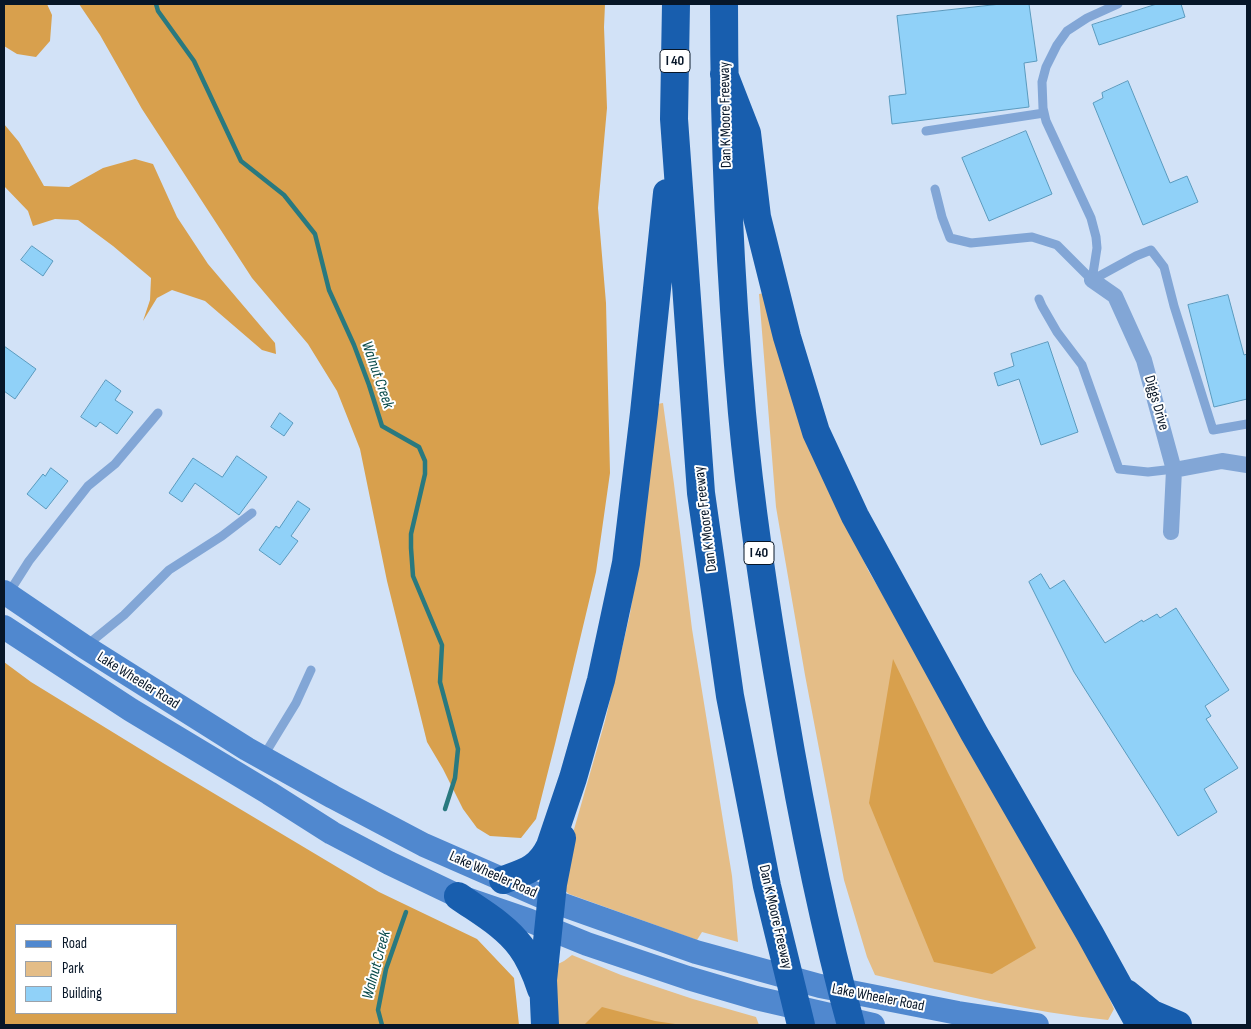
<!DOCTYPE html>
<style>
body{margin:0}
#map{position:relative;width:1251px;height:1029px;overflow:hidden;background:#d2e2f7;font-family:"Sofia Sans Condensed",sans-serif}
canvas{display:block}
.frame{position:absolute;inset:0;border:5px solid #071628;pointer-events:none}
.legend{position:absolute;left:15px;top:924px;width:162px;height:90px;box-sizing:border-box;background:#fff;border:1px solid #9ca2a9;margin:0;padding:6px 9px;list-style:none;font-size:15px;color:#071628}
.legend li{display:flex;align-items:center;gap:10px;height:25px}
.legend b{width:25px;border:1px solid #9ca2a9}
</style>
<div id="map">
<canvas width="1251" height="1029"></canvas>
<div class="frame"></div>
<ul class="legend">
<li><b style="height:6px;background:#5088cf"></b>Road</li>
<li><b style="height:14px;background:#e4bd87"></b>Park</li>
<li><b style="height:14px;background:#90d1f8"></b>Building</li>
</ul>
</div>
<script>
const c = document.querySelector('canvas').getContext('2d');
c.lineJoin = 'round';
function fill(path, color) { c.fillStyle = color; c.fill(path, 'evenodd'); }
function trace(path, color, width, dash) { c.strokeStyle = color; c.lineWidth = width; c.lineCap = dash ? 'butt' : 'round'; c.setLineDash(dash || []); c.stroke(path); }
function label(font, color, halo, rows, align = 'center') {
  c.font = font + ' "Sofia Sans Condensed",sans-serif'; c.lineWidth = 4; c.setLineDash([]); c.textBaseline = 'middle'; c.strokeStyle = halo; c.fillStyle = color; for (const [text, x, y, turn = 0] of rows) {
    c.save(); c.translate(x, y); c.rotate((+turn || 0) * Math.PI / 180); c.textAlign = isNaN(turn) ? turn : align; if (halo) c.strokeText(text, 0, 0); c.fillText(text, 0, 0); c.restore();
  }
}
const green = new Path2D(`
 M765 293 810 437 868 570 929 673 1101 980 1114 1009 1108 1020C1029 1012 952 993 875 975L867 957 844 880 805 675 776 507 759 294Z
 M663 403 674 484 692 629 732 876 738 942 702 932 697 940 569 894 563 889 569 847 605 721 630 614 646 508 657 404Z
 M572 955 621 975 693 999 756 1017 759 1025H554V966L564 961Z`);
const forest = new Path2D(`
 M4 4H47L52 15 50 41 36 57 17 54 4 46Z
 M79 4H605L604 27 607 108 598 208 606 303 610 473 596 572 555 744 536 819 521 838 490 836 477 828 463 809 443 769 427 742 387 581 360 449 337 391 308 344 252 278 142 109 100 35Z
 M4 124 19 142 44 186 69 187 103 168 135 159 153 164 177 217 208 264 275 343 276 354 262 350 205 301 172 290 157 298 143 321 150 300 151 278 113 246 78 220 55 219 33 226 28 211 4 186Z
 M893 659 948 773 1036 948 992 974 934 962 869 803Z
 M4 662 31 682 163 763 379 892 477 939 514 978 519 1025H4ZM176 925V1013H16V925Z
 M602 1007 655 1021 682 1025H584Z`);
const stream = new Path2D(`
 M156 4 158 11 194 61 241 161 284 195 315 234 329 290 354 345 369 385 382 426 419 447 425 461V474L411 534V548L413 576 442 645 440 682 458 749 455 778 445 809
 M382 1025 378 1010 386 969 406 912`);
const building = new Path2D(`
 M1001 4H1029L1037 61 1024 63 1029 107 892 124 889 96 906 94 897 16Z
 M1157 4H1181L1185 17 1099 45 1092 25Z
 M1128 81 1170 183 1187 176 1198 202 1143 225 1093 103 1103 98 1102 93Z
 M1026 131 1052 194 989 221 962 158Z
 M32 246 53 261 43 276 21 260Z
 M1228 295 1244 355 1247 354V399L1214 407 1188 305Z
 M1048 342 1078 432 1041 445 1019 379 998 386 994 373 1014 366 1011 354Z
 M4 346 36 369 15 399 4 391Z
 M106 380 121 391 115 400 133 412 117 434 100 422 96 427 81 417Z
 M280 413 293 423 284 436 271 427Z
 M237 456 267 477 239 515 195 483 182 502 169 493 193 458 222 477Z
 M51 468 68 481 46 509 27 494 43 474 45 476Z
 M298 501 310 509 291 536 298 541 280 565 259 550 276 526 279 528Z
 M1041 574 1050 589 1064 580 1105 643 1142 620 1143 622 1157 614 1160 618 1176 608 1229 690 1205 706 1211 716 1206 719 1238 768 1204 789 1217 812 1178 836 1159 805 1074 672 1029 582Z`);
const service = new Path2D(`
 M926 131 1044 113
 M935 189 942 217 950 238 971 243 1032 237 1057 245 1092 280
 M1092 280 1097 248 1096 237 1091 218 1046 121 1043 108 1042 82 1046 67 1057 45 1067 31 1087 18 1118 4
 M1092 280 1136 256 1151 250 1164 267 1174 306 1213 430 1247 424
 M1039 299 1042 306 1057 332 1082 365 1119 469 1148 472 1174 469
 M8 594 29 561 88 486 115 464 158 413
 M87 645 124 615 169 570 222 536 252 513
 M263 757 296 703 311 670`);
const minor = new Path2D(`
 M1092 280 1115 296 1144 360 1174 470 1222 461 1247 465
 M1171 532 1174 470`);
const secondary = new Path2D(`
 M4 592 85 647 247 749 333 797 424 845 552 901 696 952 820 986 958 1013 1037 1025
 M4 627 131 710 269 793 332 833 389 863 458 896 528 920 587 944 688 978 756 998 873 1025`);
const motorway = new Path2D(`
 M676 4 674 119 701 493 730 696 767 886 801 1025
 M724 4C724 140 730 277 742 413 751 511 766 609 783 706 801 813 822 920 851 1025
 M724 74 747 133 757 217 787 337 816 432 855 516 974 733 1090 934 1140 1025
 M503 880C525 872 539 869 550 846L573 778 601 680 626 563 644 413 667 193
 M458 896C479 911 505 925 521 947 530 959 536 974 541 989
 M1126 993 1152 1014 1178 1025
 M545 1025 543 980 553 884 562 838`);
const shields = [
 [675,61,30],
 [759,553,30]
];
const shieldNames = [
 ["I 40",675,61],
 ["I 40",759,553]
];
const streetNames = [
 ["Dan K Moore Freeway",726,115,-91],
 ["Diggs Drive",1156,403,74],
 ["Dan K Moore Freeway",706,519,-97],
 ["Lake Wheeler Road",138,681,32],
 ["Lake Wheeler Road",493,875,24],
 ["Dan K Moore Freeway",775,917,77],
 ["Lake Wheeler Road",878,998,11]
];
const waterNames = [
 ["Walnut Creek",377,375,71],
 ["Walnut Creek",377,965,-75]
];
fill(green, '#e4bd87');
fill(forest, '#d8a04d');
trace(stream, '#29797f', 4.5);
fill(building, '#90d1f8');
trace(building, '#5a9abe', 1);
trace(service, '#82a6d6', 9);
trace(minor, '#82a6d6', 16);
trace(secondary, '#5088cf', 24);
trace(motorway, '#185eae', 28);
for (const [x, y, w] of shields) { const box = new Path2D(); box.roundRect(x - w / 2, y - 11.5, w, 23, 4); c.fillStyle = '#fff'; c.fill(box); trace(box, '#071628', 1); }
label('bold 14px', '#071628', null, shieldNames);
label('15px', '#071628', '#fff', streetNames);
label('italic 16px', '#084a4a', '#fff', waterNames);
</script>
